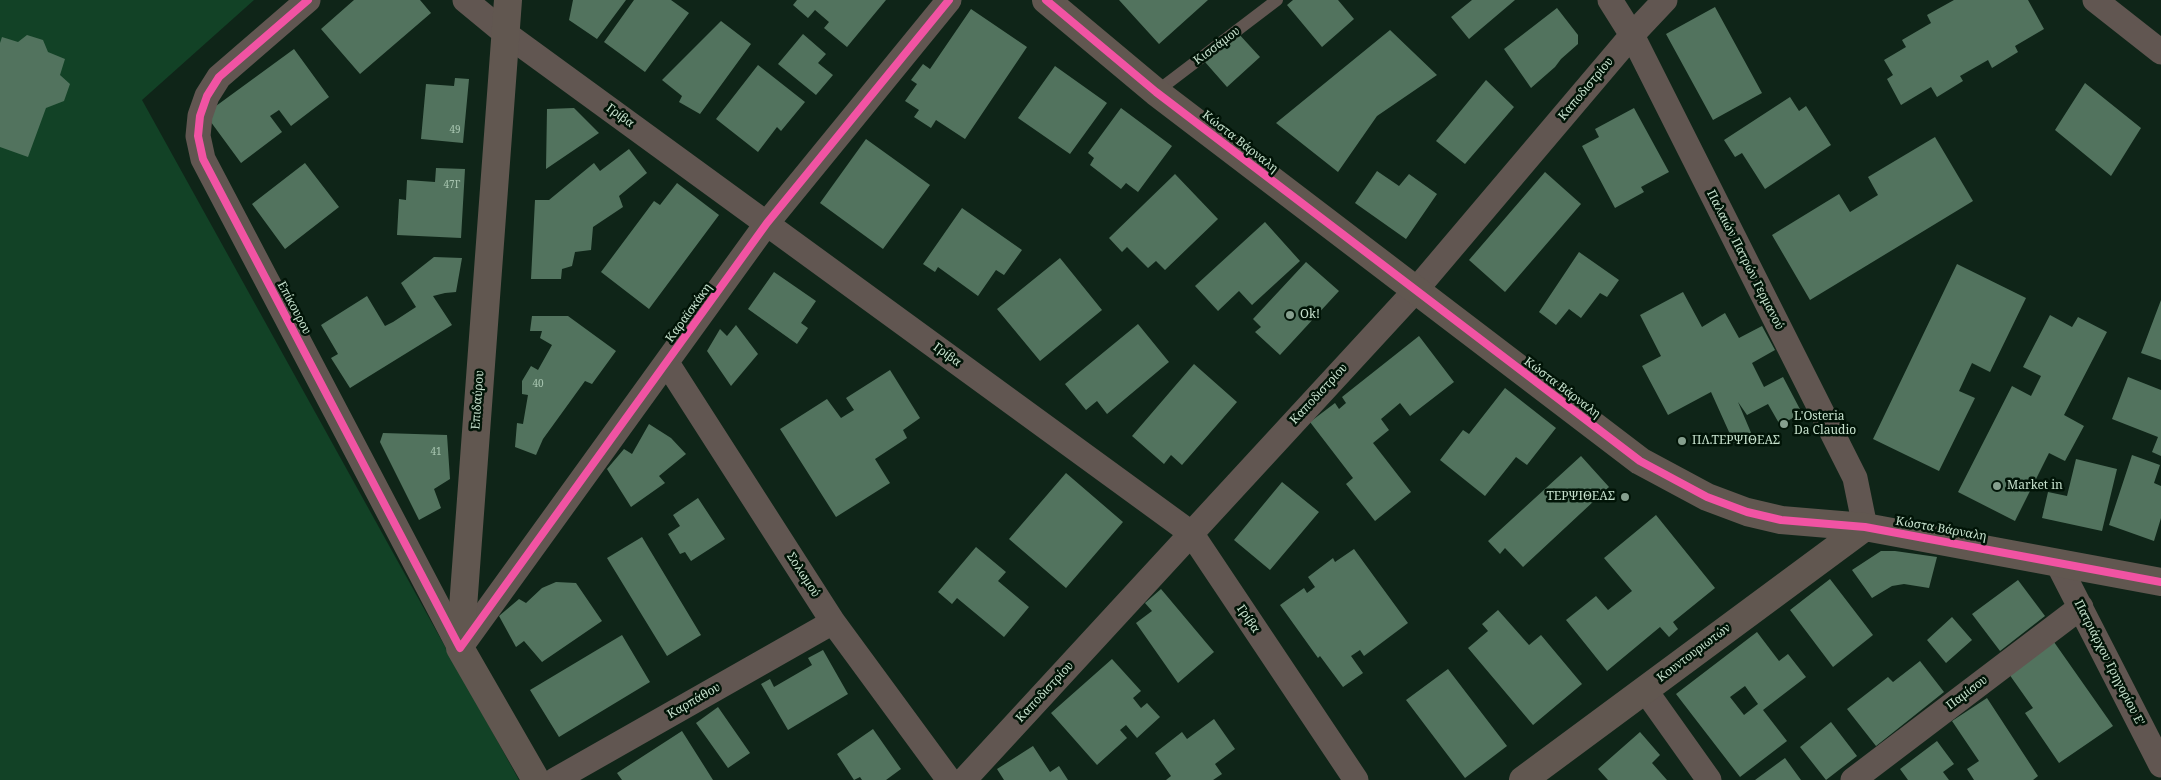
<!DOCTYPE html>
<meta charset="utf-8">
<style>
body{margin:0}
canvas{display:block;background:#0f2518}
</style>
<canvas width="2161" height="780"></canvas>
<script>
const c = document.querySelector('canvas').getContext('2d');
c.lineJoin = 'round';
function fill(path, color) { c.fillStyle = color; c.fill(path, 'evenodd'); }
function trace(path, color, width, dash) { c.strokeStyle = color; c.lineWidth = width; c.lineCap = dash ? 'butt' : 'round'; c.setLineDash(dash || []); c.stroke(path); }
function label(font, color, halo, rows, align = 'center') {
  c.font = font + ' "Noto Serif",serif'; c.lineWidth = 5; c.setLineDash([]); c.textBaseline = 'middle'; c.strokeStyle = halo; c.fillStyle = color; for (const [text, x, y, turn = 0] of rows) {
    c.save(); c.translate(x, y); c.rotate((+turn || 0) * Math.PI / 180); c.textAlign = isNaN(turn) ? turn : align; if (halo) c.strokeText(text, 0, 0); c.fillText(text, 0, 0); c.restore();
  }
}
const green = new Path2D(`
 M0 0H254L142 100 519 780H0Z`);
const building = new Path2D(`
 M354 0H420L431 13 360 74 321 29Z
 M573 0H626L597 39 569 20Z
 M634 0H671L689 13 645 72 604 42Z
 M797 0H886L847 47 824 28 829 22 815 10 808 18 793 5Z
 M1119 0H1208L1159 44Z
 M1293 0H1338L1354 19 1322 47 1287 5Z
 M1472 0H1515L1469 39 1451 17Z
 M1954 0H2028L2044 29 2015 46 2018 52 1992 68 1988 60 1960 76 1963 81 1937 97 1931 87 1901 105 1887 79 1893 75 1884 60 1906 47 1902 40 1931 23 1927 15Z
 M1715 7 1762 93 1713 120 1666 34Z
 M1557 8 1578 35V44L1561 59 1555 67 1531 88 1504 49Z
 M971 9 1027 47 965 139 936 120 931 128 914 117 919 110 905 101 917 84 911 80 923 64 930 69Z
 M721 21 751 44 700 114 679 102 682 96 662 80Z
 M1390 30 1437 75 1377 116 1338 172 1276 123Z
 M1237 32 1260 57 1227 87 1205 62Z
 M803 34 826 54 818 63 833 75 816 95 778 64Z
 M27 35 43 40 48 52 65 59 60 75 70 84 64 101 46 108 28 157 0 147V43L2 37 18 42Z
 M294 49 329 97 291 126 279 110 270 116 282 132 241 163 205 114Z
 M758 65 805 102 781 131 777 127 758 152 716 119Z
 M1055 66 1107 103 1070 154 1018 118Z
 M455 78 469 79 463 143 421 139 426 84 454 86Z
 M1486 80 1514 107 1465 164 1436 141Z
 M2085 83 2141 128 2111 176 2055 130Z
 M1790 97 1799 111 1806 106 1831 145 1765 189 1742 153 1735 157 1724 140Z
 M574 108 599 133 546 169 547 109Z
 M1121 108 1172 146 1138 192 1126 183 1121 189 1090 165 1094 158 1088 153Z
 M1634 108 1669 172 1641 187 1644 192 1615 208 1582 146 1599 137 1595 129Z
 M1935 137 1973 201 1810 300 1772 235 1839 194 1850 212 1878 195 1868 177Z
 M866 139 930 185 883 249 820 203Z
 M629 149 647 173 619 196 623 207 593 227 591 250 575 252 572 266 562 269 561 279H531L535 200H549L594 163 600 171Z
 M305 163 339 207 285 249 252 204Z
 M436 168 465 169 461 238 397 235 399 199 406 200 407 180 435 182Z
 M1377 171 1399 186 1409 174 1437 194 1406 239 1355 203Z
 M1545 172 1581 204 1505 292 1469 260Z
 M1175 174 1218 219 1165 270 1156 261 1148 268 1127 247 1122 252 1109 238Z
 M677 183 719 215 649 309 601 272 654 201 660 205Z
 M962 208 1022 250 1004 275 996 270 978 296 938 267 935 272 923 264Z
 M1265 222 1300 261 1252 305 1239 291 1218 311 1195 286Z
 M1579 252 1619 280 1607 297 1600 293 1581 318 1569 309 1556 325 1539 312Z
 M434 257 462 258 456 292 445 293 433 296 452 325 350 388 331 358 338 354 321 325 367 296 385 326 393 322 416 307 401 283Z
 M1060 258 1102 310 1040 361 997 309Z
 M1306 262 1339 291 1280 355 1255 332 1261 327 1253 319Z
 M1957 264 2026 298 1990 372 1972 363 1959 391 1975 398 1939 471 1873 439Z
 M774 272 816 301 801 323 808 328 797 344 748 309Z
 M1683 292 1702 327 1725 313 1739 338 1762 326 1775 350 1752 363 1764 387 1783 377 1802 413 1780 425 1768 404 1747 415 1738 402 1752 435 1734 443 1711 392 1668 415 1642 366 1661 356 1640 315Z
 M2161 300V360L2141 353Z
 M2050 315 2072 327 2078 317 2107 332 2064 415 2084 426 2065 461 2049 453 2015 521 1958 492 2012 386 2031 396 2041 376 2023 367Z
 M532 316H568L616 351 592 384 585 381 543 439 536 455 515 447 517 423 523 424 528 395 522 394V381L531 366 538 370 552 345 540 338 542 331H530Z
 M1138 324 1169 362 1107 414 1097 401 1086 410 1065 384Z
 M736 325 758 354 731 386 707 351 720 329 727 336Z
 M1419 336 1454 382 1410 416 1400 403 1381 419 1389 430 1373 443 1411 492 1375 521 1346 484 1353 478 1310 422 1335 403 1339 409 1346 403 1342 397Z
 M1194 364 1237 402 1182 465 1171 455 1164 464 1132 436Z
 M890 370 920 418 903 430 907 438 875 459 890 483 836 517 780 429 827 399 841 418 854 410 846 398Z
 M2128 377 2161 390V456L2152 452 2158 437 2112 419Z
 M1505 388 1556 428 1527 465 1516 457 1485 496 1440 460 1463 430 1469 434Z
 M649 424 671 438 686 454 659 476 665 483 631 507 607 469 624 449 632 454Z
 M383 433 447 435 450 479 434 489 441 508 419 520 380 442Z
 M2132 455 2160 465 2154 483 2161 486V518L2154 541 2109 525Z
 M1581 456 1609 487 1523 567 1505 548 1500 554 1488 541Z
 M2076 459 2117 469 2102 531 2042 518 2048 492 2067 496Z
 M1066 473 1123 522 1066 588 1009 539Z
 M1282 482 1319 512 1270 570 1234 540Z
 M698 498 725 539 691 561 685 552 680 554 668 534 680 526 673 515Z
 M1656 515 1715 588 1673 622 1678 629 1669 637 1660 627 1607 671 1566 620 1596 596 1608 610 1632 591 1604 558Z
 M642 537 701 635 667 656 607 558Z
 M976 547 1006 572 998 581 1029 607 1004 637 957 598 952 604 938 592Z
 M1354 549 1408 623 1364 656 1360 650 1351 656 1363 673 1343 687 1320 656 1318 658 1280 605 1304 588 1307 593 1315 587 1308 577 1333 558 1335 562Z
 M1881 551H1895L1937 557 1929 588 1904 584 1892 586 1872 598 1852 570Z
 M1830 579 1873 635 1833 667 1790 610Z
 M2018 580 2045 616 2000 651 1972 614Z
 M556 582 576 583 602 621 542 662 524 641 516 647 499 616 519 599 526 603 542 588Z
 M1161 589 1214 652 1178 683 1136 623 1152 611 1145 603Z
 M1498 610 1529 645 1541 635 1582 684 1533 725 1468 648 1488 631 1482 624Z
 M1952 617 1972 640 1946 663 1927 640Z
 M1757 632 1779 661 1788 654 1806 677 1763 710 1787 741 1740 777 1676 694ZM1745 686 1758 704 1744 715 1730 697Z
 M622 635 650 682 559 737 530 690Z
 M2054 642 2113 726 2059 763 2025 713 2033 708 2009 674Z
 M823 650 848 694 788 730 761 684 770 679 774 687 812 665 808 658Z
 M1112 659 1141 691 1133 698 1141 708 1147 703 1160 717 1137 738 1126 725 1120 730 1127 738 1097 765 1051 713Z
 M1920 661 1944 692 1876 746 1847 709 1888 677 1893 682Z
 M1448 669 1507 746 1465 778 1406 700Z
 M1987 698 2038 776 2033 780H1974L1967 769 1979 761 1952 721Z
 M718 707 750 753 728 768 696 723Z
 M1214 719 1235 749 1215 764 1222 774 1213 780H1166L1171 776 1155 753 1182 732 1187 739Z
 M1831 722 1857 756 1826 780 1800 747Z
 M873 729 901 769 886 780H862L860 777 854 780 837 754Z
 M682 731 713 780H622L617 773Z
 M1640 732 1660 755 1652 763 1667 780H1608L1598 769Z
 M1937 741 1954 764 1943 772 1949 780H1908L1900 769Z
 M1033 746 1050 772 1059 766 1068 780H1004L997 769Z
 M1785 758 1801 780H1755Z`);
const lane = new Path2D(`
 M1156 92 1277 0`);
const street = new Path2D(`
 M308 0 219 77 207 96 200 116 198 136 203 159 460 648 767 223 949 0
 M465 0 505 33 1191 533 1356 780
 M1610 0 1632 35 1855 478 1865 527
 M2095 0 2161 52
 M667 363 833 622 949 780
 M2057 562 2161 765
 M1645 690 1709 780
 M555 780 833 622
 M964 780 1415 291 1632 35 1665 0
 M1853 780 2081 607`);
const secondary = new Path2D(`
 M508 0 460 648 536 780
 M1046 0 1156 92 1640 461 1707 497 1747 512 1781 520 1865 527 2161 582
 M1523 780 1865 527`);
const cycleway = new Path2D(`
 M308 0 219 77 207 96 200 116 198 136 203 159 460 648 767 223 949 0
 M1046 0 1156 92 1640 461 1707 497 1747 512 1781 520 1865 527 2161 582`);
const markers = [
 [1290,315,5,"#869f8e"],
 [1784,424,5,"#869f8e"],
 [1682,441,5,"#869f8e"],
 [1997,486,5,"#869f8e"],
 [1625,497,5,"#869f8e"]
];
const numberNames = [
 ["49",455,130],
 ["47Γ",452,185],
 ["40",538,384],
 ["41",436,452]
];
const streetNames = [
 ["Κισσάμου",1217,46,-37],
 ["Καποδιστρίου",1586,89,-50],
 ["Γρίβα",620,116,36],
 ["Κώστα Βάρναλη",1240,142,38],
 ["Παλαιών Πατρών Γερμανού",1745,260,63],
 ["Επίκουρου",294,308,62],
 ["Καραϊσκάκη",689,313,-54],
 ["Γρίβα",947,355,36],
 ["Κώστα Βάρναλη",1562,388,37],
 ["Καποδιστρίου",1319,394,-47],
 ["Επιδαύρου",478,400,-86],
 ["Κώστα Βάρναλη",1941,529,10],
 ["Σολωμού",803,575,57],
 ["Γρίβα",1248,619,56],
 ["Κουντουριωτών",1694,653,-37],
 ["Πατριάρχου Γρηγορίου Ε'",2109,663,63],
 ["Καποδιστρίου",1045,692,-47],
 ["Παμίσου",1967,693,-37],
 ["Καρπάθου",694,701,-30]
];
const poiNames = [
 ["Ok!",1300,315],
 ["L'Osteria",1794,417],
 ["Da Claudio",1794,431],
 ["ΠΛ.ΤΕΡΨΙΘΕΑΣ",1692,441],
 ["Market in",2007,486],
 ["ΤΕΡΨΙΘΕΑΣ",1615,497,"right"]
];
fill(green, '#124226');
fill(building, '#52735e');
trace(lane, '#615651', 12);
trace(street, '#615651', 25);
trace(secondary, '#615750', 28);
trace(cycleway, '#f153a3', 8);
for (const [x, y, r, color] of markers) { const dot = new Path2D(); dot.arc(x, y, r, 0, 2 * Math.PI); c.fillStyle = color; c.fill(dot); trace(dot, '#011407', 2); }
label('10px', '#a9c6b1', null, numberNames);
label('12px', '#c6e1cd', '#011407', streetNames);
label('12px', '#c6e1cd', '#011407', poiNames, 'left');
</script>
